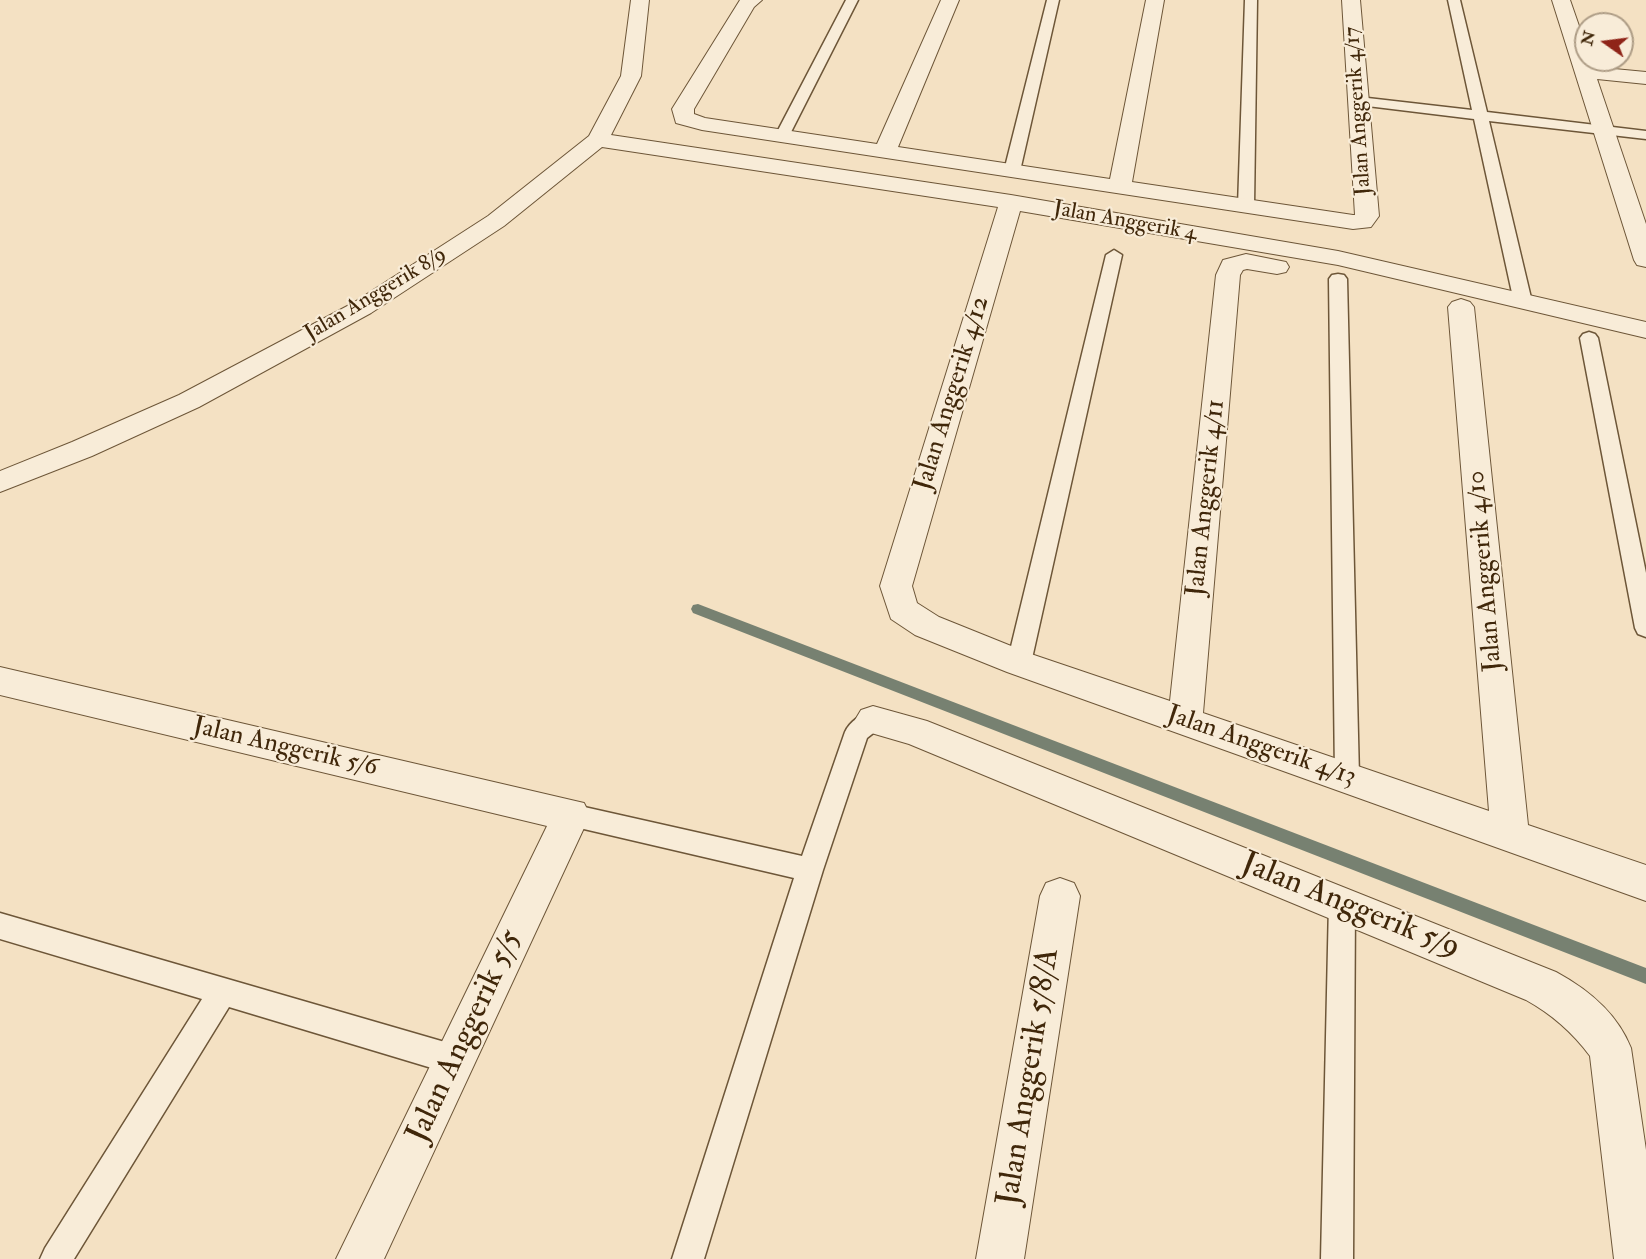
<!DOCTYPE html>
<style>
body{margin:0}
#map{position:relative;width:1646px;height:1259px;overflow:hidden;background:#f4e1c3;font-family:"IM FELL Double Pica",serif}
canvas{display:block}
.north{position:absolute;left:1574px;top:12px;width:60px;height:60px;box-sizing:border-box;background:#f8ecd8;border:2px solid #ae9d86;border-radius:50%;rotate:284deg;font-size:16px;font-weight:700;line-height:24px;text-align:center;color:#40270a}
.north::after{content:'';display:block;margin:auto;width:21px;height:27px;background:#8f2418;clip-path:polygon(50% 0,100% 100%,50% 72%,0 100%)}
</style>
<div id="map">
<canvas width="1646" height="1259"></canvas>
<div class="north">N</div>
</div>
<script>
const c = document.querySelector('canvas').getContext('2d');
c.lineJoin = 'round';
function fill(path, color) { c.fillStyle = color; c.fill(path, 'evenodd'); }
function trace(path, color, width, dash) { c.strokeStyle = color; c.lineWidth = width; c.lineCap = dash ? 'butt' : 'round'; c.setLineDash(dash || []); c.stroke(path); }
function label(font, color, halo, rows, align = 'center') {
  c.font = font + ' "IM FELL Double Pica",serif'; c.lineWidth = 4.5; c.setLineDash([]); c.textBaseline = 'middle'; c.strokeStyle = halo; c.fillStyle = color; for (const [text, x, y, turn = 0] of rows) {
    c.save(); c.translate(x, y); c.rotate((+turn || 0) * Math.PI / 180); c.textAlign = isNaN(turn) ? turn : align; if (halo) c.strokeText(text, 0, 0); c.fillText(text, 0, 0); c.restore();
  }
}
const stream = new Path2D(`
 M698 604 1646 968V984L693 613 691 609 693 605Z`);
const service = new Path2D(`
 M846 0H858L789 136 787 139H777L775 136Z
 M1047 0H1059L1020 171 1012 176 1004 171Z
 M1245 0H1257L1254 206 1246 211 1238 206Z
 M1448 0H1460L1487 112 1646 131V139L1489 121 1532 302 1529 306H1517L1514 302 1474 119 1359 105 1352 101 1359 97 1472 110Z
 M1114 250 1122 255 1031 663 1027 669 1019 672 1011 669 1007 663 1106 255Z
 M1338 274 1344 275 1347 279 1359 777 1356 785 1347 788 1338 785 1335 777 1329 279 1332 275Z
 M1589 332 1595 334 1598 338 1646 573V637L1638 634 1635 628 1580 338 1583 334Z
 M873 710 881 713 885 720 881 727 867 738 823 870 704 1259H672L794 878 571 826 562 823 558 815 562 807 571 804 802 856 845 732C850 721 862 714 873 710Z
 M1342 891 1351 894 1355 903 1353 1259H1321L1329 903 1333 894Z
 M0 913 455 1045 465 1050 470 1060 465 1070 455 1075 229 1007 74 1259H40L45 1248 202 999 0 939Z`);
const minor = new Path2D(`
 M631 0H649L641 76 611 135 1011 195 1338 251 1646 322V338L1338 265 1020 211 912 586 917 603 939 617 1031 654 1170 701 1216 275 1223 260 1246 254 1286 262 1289 267 1286 272 1277 274 1247 269 1243 270 1240 275 1203 713 1489 811 1448 307 1452 302 1461 299 1470 302 1474 307 1528 825 1646 865V901L1007 672 915 635 891 619 880 586 998 207 602 147 504 226 371 313 199 407 92 456 0 492V471L72 442 179 395 353 303 488 216 589 136 621 76Z
 M740 0H762L754 7 694 109V114L705 118 877 144 941 0H959L898 147 1110 179 1146 0H1164L1132 182 1353 215H1355L1342 0H1360L1379 216 1371 227 1353 229 702 130 676 123 672 109Z
 M1552 0H1570L1586 46V60H1591L1593 67 1646 72V84L1597 79 1646 224V267L1637 265 1634 260Z
 M0 667 584 803 590 815 384 1259H336L547 826 0 695Z
 M873 706 927 721 1556 972C1589 990 1617 1013 1631 1048L1646 1150V1259H1614L1590 1056C1572 1032 1553 1015 1526 1000L909 744 861 730 855 720 861 710Z
 M1060 878 1074 883 1080 896 1024 1259H976L1040 896 1046 883Z`);
const farStreetnames = [
 ["Jalan Anggerik 4/17",1359,111,-94],
 ["Jalan Anggerik 4",1125,222,10],
 ["Jalan Anggerik 8/9",376,295,-31]
];
const streetNames = [
 ["Jalan Anggerik 4/12",953,394,-73],
 ["Jalan Anggerik 4/11",1207,498,-84],
 ["Jalan Anggerik 4/10",1486,571,-95],
 ["Jalan Anggerik 4/13",1261,747,19],
 ["Jalan Anggerik 5/6",285,748,13]
];
const nearStreetnames = [
 ["Jalan Anggerik 5/9",1350,907,22],
 ["Jalan Anggerik 5/5",466,1037,-65],
 ["Jalan Anggerik 5/8/A",1030,1077,-81]
];
fill(stream, '#778171');
trace(service, '#6d5638', 3);
trace(minor, '#6d5638', 2);
fill(service, '#f8ecd8');
fill(minor, '#f8ecd8');
label('22px', '#40270a', '#f8ecd8', farStreetnames);
label('26px', '#40270a', '#f8ecd8', streetNames);
label('32px', '#40270a', '#f8ecd8', nearStreetnames);
</script>
